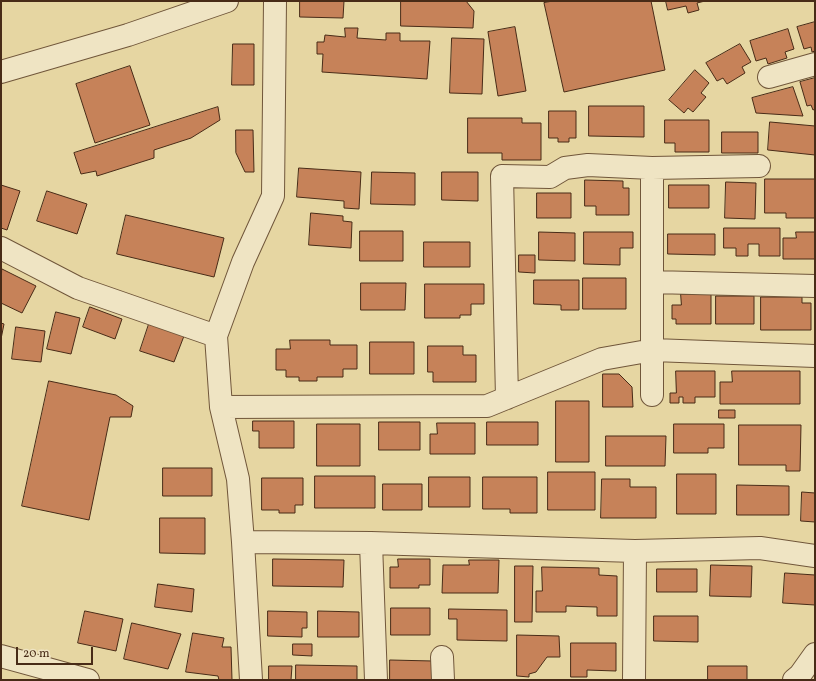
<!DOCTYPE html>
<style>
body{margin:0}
#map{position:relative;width:816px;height:681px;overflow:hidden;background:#e6d6a2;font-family:Vollkorn,serif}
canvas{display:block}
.frame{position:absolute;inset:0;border:2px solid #482b17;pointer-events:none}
.scale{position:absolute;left:16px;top:647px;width:77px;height:18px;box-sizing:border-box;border:2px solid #482b17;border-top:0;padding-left:5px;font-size:12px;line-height:14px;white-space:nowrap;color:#482b17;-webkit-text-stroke:3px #efe4c3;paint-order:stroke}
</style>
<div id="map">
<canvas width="816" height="681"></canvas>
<div class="frame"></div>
<div class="scale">20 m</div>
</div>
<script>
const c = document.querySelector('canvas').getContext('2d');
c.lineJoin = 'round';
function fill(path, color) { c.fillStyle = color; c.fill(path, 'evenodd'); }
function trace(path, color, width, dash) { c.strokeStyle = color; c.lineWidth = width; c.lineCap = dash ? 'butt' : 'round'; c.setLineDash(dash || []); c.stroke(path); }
const building = new Path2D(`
 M300 1H344L343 18 300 17Z
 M401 1H466L474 11 473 28 401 26Z
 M553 1H651L665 70 564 92 544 3Z
 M666 1H705L697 3 699 10 688 13 686 6 668 10Z
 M815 22V51L812 52 811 47 804 49 797 27Z
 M515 27 526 91 498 96 488 32Z
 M345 28H358L357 38 386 40V33H400V41H430L427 79 322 72 323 54H317V42H324L325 35 345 37Z
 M788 29 794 49 785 52 787 58 768 64 766 58 756 61 750 41Z
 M452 38 484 39 482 94 450 93Z
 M233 44H254V85H232Z
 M740 44 751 62 742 67 745 73 727 84 723 78 717 81 706 63Z
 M130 66 150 125 95 143 76 84Z
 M695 70 709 83 701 93 706 97 693 112 688 108 684 113 669 100Z
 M815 78V109L813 110 811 105 807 106 800 82Z
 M793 87 803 116 756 113 752 98Z
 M589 106H644V137L589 136Z
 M218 107 220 120 191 138 154 150V158L97 176 96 171 81 174 74 153Z
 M549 111H576V138H569V142H558V138H549Z
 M468 118H522V123H541V160H502V153H468Z
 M665 120H709V152H675V143H665Z
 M770 122 815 126V155L768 150Z
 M236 130H253L254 172H245L236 153Z
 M722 132H758V153H722Z
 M299 168 361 172 359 209 344 208V201L297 197Z
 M372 172 415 173V205L371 204Z
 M442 172H478V201L442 200Z
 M765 179H815V218H786V213H765Z
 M585 180 623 181V188H629V215H596V206H585Z
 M726 182 756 183 755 219 725 218Z
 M1 185 20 191 7 230 1 228Z
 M669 185H709V208H669Z
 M47 191 87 204 77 234 37 221Z
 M537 193H571V218H537Z
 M311 213 343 216V221L352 222 351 248 309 245Z
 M126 215 224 238 214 277 117 254Z
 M724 228H780V256H759V244H748V256H736V248H724Z
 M360 231H403V261H360Z
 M539 232 575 233V261L539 260Z
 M584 232H633V248H620V265L584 264Z
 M796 232H815V259H783V238H796Z
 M668 234H715V255L668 254Z
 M424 242H470V267H424Z
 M519 255H535V273L519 272Z
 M2 269 36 286 22 313 1 303Z
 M583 278H626V309H583Z
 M534 280H579V310H561V305L534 304Z
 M361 283H406L405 310H361Z
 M425 284H484V304H471V315H460V318H425Z
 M681 294H711V324H676V319H672V305H681Z
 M716 296H754V324H716Z
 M761 297H802V303H811V330H761Z
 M90 307 122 319 115 339 83 327Z
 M56 312 80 318 71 354 47 349Z
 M1 323 4 324 1 339Z
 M149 324 184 336 174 362 140 351Z
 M16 327 45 331 41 362 12 359Z
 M290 340H330V345H357V369H343V377H317V381H299V377H286V370H276V349H290Z
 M370 342H414V374H370Z
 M428 346H463V355H476V382H433V372H428Z
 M676 371H715V397H695V403H683V397H679V403H670V393H676Z
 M732 371H800V404H720V382H732Z
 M603 374H619L632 387 633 407H603Z
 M49 381 116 395 133 406 131 417H110L89 520 22 506Z
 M556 401H589V462H556Z
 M719 410H735V418H719Z
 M253 421H294V448H259V431H253Z
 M379 422H420V450H379Z
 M487 422H538V445H487Z
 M437 423H475V454H430V434H437Z
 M317 424H360V466H317Z
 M674 424H724V448H708V453H674Z
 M739 425H801L800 471H786V465H739Z
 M606 436H666L665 466H606Z
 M163 468H212V496H163Z
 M548 472H595V510H548Z
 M677 474H716V514H677Z
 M315 476H375V508H315Z
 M429 477H470V507H429Z
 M483 477H537V513H510V509H483Z
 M262 478H303V505H295V513H279V510H262Z
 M602 479H630V487H656V518H601Z
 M383 484H422V510H383Z
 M737 485 789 486V515H737Z
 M802 492 815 493V522L801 521Z
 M160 518H205V554L160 553Z
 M273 559 344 560 343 587 273 586Z
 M398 559H430V585H419V588H390V567H398Z
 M469 560H499L498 593H442L443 565H469Z
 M711 565 752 566 751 597 710 596Z
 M515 566H533L532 622H515Z
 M542 567 599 568V575L617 576V616H597V607L566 606V612H536V591H542Z
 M657 569H697V592H657Z
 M785 573 815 575V605L783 603Z
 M158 584 194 589 192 612 155 607Z
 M391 608H430V635H391Z
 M449 609 507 610V641L457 640V619H449Z
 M85 611 123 619 116 651 78 643Z
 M268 611 307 612V628H302V637L268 636Z
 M318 611 359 612V637H318Z
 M654 616H698V642L654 641Z
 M132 623 181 634 168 669 124 659Z
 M193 633 224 638 222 647H231L232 680H219L218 676 186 672Z
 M517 635 559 636 560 657H547L536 672 529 674V677L517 676Z
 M571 643H616V671L587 670V677H571Z
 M293 644H312V656L293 655Z
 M390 660 433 661 432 680H390Z
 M296 665 357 666V680H296Z
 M269 666H292L291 680H269Z
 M708 666H747V680H708Z`);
const minor = new Path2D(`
 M1 72 128 35 227 1
 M769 77 815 64
 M652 168 759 166
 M1 248 78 288 216 336
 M652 282 815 286
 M507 398 502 176 550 177 565 168 588 165 652 168V395
 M221 407 487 406 602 359 653 350 815 356
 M243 542 371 543 635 551 760 548 815 556
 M371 543 376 680
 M1 656 88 680
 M442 657 443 680
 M251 680 243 542 238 479 221 407 216 336 243 262 273 196 275 1
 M634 680 635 551
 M794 680 800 675 815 654`);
fill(building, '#c68259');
trace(building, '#482b17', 1);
trace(minor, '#70563a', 24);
trace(minor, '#efe4c3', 22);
</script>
